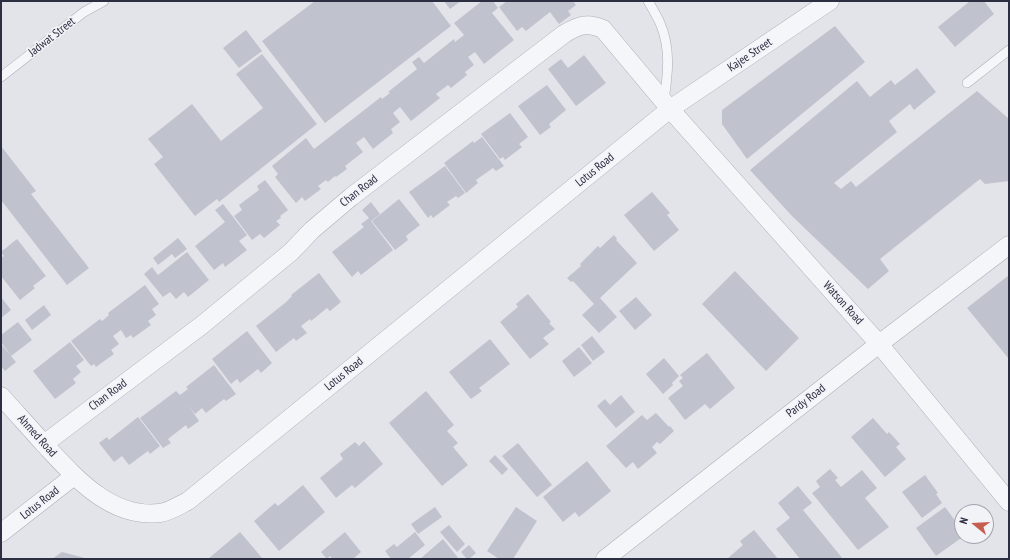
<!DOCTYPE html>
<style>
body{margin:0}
#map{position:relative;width:1010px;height:560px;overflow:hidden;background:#e3e4ea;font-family:"PT Sans Narrow",sans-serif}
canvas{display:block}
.frame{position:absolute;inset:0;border:2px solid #2c2e41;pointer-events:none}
.north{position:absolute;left:954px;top:504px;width:40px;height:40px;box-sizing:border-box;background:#f2f3f7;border:1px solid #a3a4ae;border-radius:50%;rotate:288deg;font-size:11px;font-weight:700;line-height:16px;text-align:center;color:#2c2e41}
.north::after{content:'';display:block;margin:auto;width:14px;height:18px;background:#c65d51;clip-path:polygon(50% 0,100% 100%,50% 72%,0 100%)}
</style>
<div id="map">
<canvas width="1010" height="560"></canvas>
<div class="frame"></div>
<div class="north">N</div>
</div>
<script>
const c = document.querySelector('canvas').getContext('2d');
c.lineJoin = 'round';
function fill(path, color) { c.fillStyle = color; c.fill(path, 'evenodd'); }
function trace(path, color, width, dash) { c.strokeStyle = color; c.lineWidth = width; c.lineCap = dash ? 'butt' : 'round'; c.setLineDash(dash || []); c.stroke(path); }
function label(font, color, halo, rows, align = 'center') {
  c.font = font + ' "PT Sans Narrow",sans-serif'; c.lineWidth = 3.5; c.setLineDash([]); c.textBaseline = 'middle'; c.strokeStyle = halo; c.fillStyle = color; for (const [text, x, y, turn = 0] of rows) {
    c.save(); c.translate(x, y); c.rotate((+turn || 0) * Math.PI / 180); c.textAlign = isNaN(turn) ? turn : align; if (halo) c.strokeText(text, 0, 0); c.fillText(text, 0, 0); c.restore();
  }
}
const building = new Path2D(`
 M315 1H432L451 26 325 123 262 41Z
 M444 1H461L450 9Z
 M482 1H493L498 8 482 21 492 13 514 40 484 64 475 52 468 57 474 65 465 72 467 75 451 88 448 85 436 94 440 98 411 121 400 107 393 113 400 122 391 129 393 133 373 149 364 137 356 143 363 152 345 166 347 169 336 177 335 176 328 182 326 180 318 186 321 189 305 201 302 197 296 203 275 177 278 174 272 166 306 138 314 149 381 97 382 99 390 93 388 92 417 69 412 62 419 57 424 63 454 39 455 42 464 35 454 23Z
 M507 1H573L576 5 568 11 571 15 559 24 550 12 526 31 522 27 517 31 499 7Z
 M970 1H984L994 14 955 47 938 27Z
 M835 26 865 62 747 159 722 124V110Z
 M246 30 262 51 239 68 223 48Z
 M262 54 317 124 219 202 217 199 195 216 154 164 163 157 148 139 192 104 221 141 263 108 236 74Z
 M584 55 606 83 576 106 548 69 561 59 568 68Z
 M917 68 936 92 914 110 910 104 889 121 897 132 834 183 841 189 851 181 856 187 977 91 1009 119V181L985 184 980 179 880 259 889 271 868 289 792 216 750 170 857 81 870 97 891 80 895 85Z
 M547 85 566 110 549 124 551 127 540 135 518 106Z
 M510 113 528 137 519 144 522 147 505 160 503 157 500 159 481 134Z
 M482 137 504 166 496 171 493 168 476 180 478 183 466 193 444 163 473 141 474 143Z
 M1 146 36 191 31 194 89 268 67 285 1 200Z
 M445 166 465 193 458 198 456 196 447 202 450 205 433 218 431 215 428 218 409 192Z
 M265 180 288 210 280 216 281 218 276 221 280 225 264 238 260 234 252 240 234 216 242 210 239 205 259 190 257 186Z
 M652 192 670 213 667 215 679 230 654 251 624 215Z
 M399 199 420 225 406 236 408 240 395 250 372 221Z
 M371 202 380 214 371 221 393 250 361 275 358 271 352 277 332 252 364 227 361 224 369 218 362 210Z
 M223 204 247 235 239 241 247 250 225 267 223 263 214 270 195 246 225 222 215 210Z
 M614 235 617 239 616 240 637 263 600 298 617 317 599 333 582 315 594 304 573 281 571 282 567 278 581 266 580 264 598 246 600 248Z
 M178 238 187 249 175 258 172 254 158 265 153 258Z
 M17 239 46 276 33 286 35 288 20 300 1 276V258L4 256 1 252Z
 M187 252 209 280 188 297 184 292 176 299 170 292 163 297 144 274 152 267 158 275Z
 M735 271 799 338 766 371 702 304Z
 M319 273 341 302 330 311 327 308 311 321 310 319 301 326 307 333 296 341 294 338 276 352 256 326 285 303 292 296 291 295Z
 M1009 275V359L967 308Z
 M145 285 159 304 152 309 156 315 148 321 151 325 133 338 131 335 126 338 121 330 113 336 119 344 111 350 114 354 96 367 94 364 91 366 71 341 100 319 102 321 109 315 108 313Z
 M528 294 551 322 549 323 555 329 543 338 549 344 530 359 500 322 518 307 516 304Z
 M1 297 11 310 1 318Z
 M636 297 652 315 635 330 619 311Z
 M44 305 51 315 32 330 25 320Z
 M18 322 32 340 11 356 1 342V335Z
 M247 331 272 363 261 373 258 369 240 383 237 379 231 384 212 359Z
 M592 336 605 352 593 361 581 345Z
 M490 339 510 364 479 388 482 391 471 399 449 372Z
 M70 342 84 360 76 366 81 372 73 379 76 383 55 399 33 371Z
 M1 344 16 362 5 371 1 366Z
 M579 347 592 363 574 377 562 361Z
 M707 353 735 388 710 409 705 404 685 420 668 398 683 386 679 381 683 378 680 375Z
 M664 358 679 376 672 383 673 385 663 394 646 374Z
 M214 365 236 394 226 401 224 399 206 413 202 408 195 414 188 405 199 421 188 429 186 425 168 439 171 443 163 448 140 418 176 391 180 395 188 389 186 387Z
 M426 391 454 425 447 431 458 443 453 447 468 465 442 486 389 423Z
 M621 395 635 412 616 428 597 406 605 399 610 405Z
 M656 413 669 427 670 426 674 431 660 444 657 442 652 447 657 453 638 469 633 462 626 468 606 446 642 415 647 420Z
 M138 417 160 446 150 454 148 451 129 465 122 456 114 462 99 443 107 437 109 440Z
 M873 418 887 434 889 432 900 444 896 447 906 459 885 477 851 437Z
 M364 441 383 464 355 488 352 485 336 498 320 478 343 459 340 454 355 442 359 446Z
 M518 443 552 485 537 497 502 456Z
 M495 455 508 469 502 475 489 461Z
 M587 461 611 491 579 517 575 512 563 522 543 497Z
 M830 469 838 478 835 480 841 487 862 470 877 488 865 498 889 527 858 550 812 493 820 487 816 481Z
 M925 475 938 493 936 494 942 503 922 518 902 492Z
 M303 485 325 512 279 551 254 521 275 503 278 506Z
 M798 486 812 503 803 510 843 559H800L776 529 790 518 778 503Z
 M435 507 442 517 418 534 411 524Z
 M516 507 537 521 513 559H499L487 551Z
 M945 507 962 530V536H964L936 556 916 528Z
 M449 525 465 544 457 552 440 532Z
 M754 530 778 559H727L743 545 740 541Z
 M240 532 263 559H208Z
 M345 532 361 552 353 559H332L330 556 327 559 321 552Z
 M415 532 425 545 408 559H391L385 551 394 544 397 547Z
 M443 539 459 559H420Z
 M469 545 476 553 469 559H467L461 552Z
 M62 552 85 558V559H52Z`);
const service = new Path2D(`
 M648 1C652 8 657 16 660 23 671 48 668 74 664 100
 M1 77 84 12 104 1
 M967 83 1009 50`);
const minor = new Path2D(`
 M1 396C15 412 30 428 44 444 74 476 110 519 160 513 169 512 180 505 188 501L670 109 830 1
 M44 444 202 325 291 252 312 230 351 197 564 34C579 25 587 22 603 29L670 109 879 344 1009 502
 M1 533 74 476
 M605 559 879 344 1009 245`);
const streetNames = [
 ["Jadwat Street",52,37,-38],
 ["Kajee Street",750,55,-34],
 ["Lotus Road",595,170,-39],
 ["Chan Road",359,191,-38],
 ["Watson Road",843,303,48],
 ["Lotus Road",344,374,-39],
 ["Chan Road",108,395,-37],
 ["Pardy Road",806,401,-38],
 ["Ahmed Road",37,436,48],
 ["Lotus Road",40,503,-38]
];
fill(building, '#c0c2cd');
trace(service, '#acadb7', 10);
trace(minor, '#acadb7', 19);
trace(service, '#f5f6f9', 9);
trace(minor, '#f5f6f9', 18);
label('12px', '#2c2e41', '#f2f3f7', streetNames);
</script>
